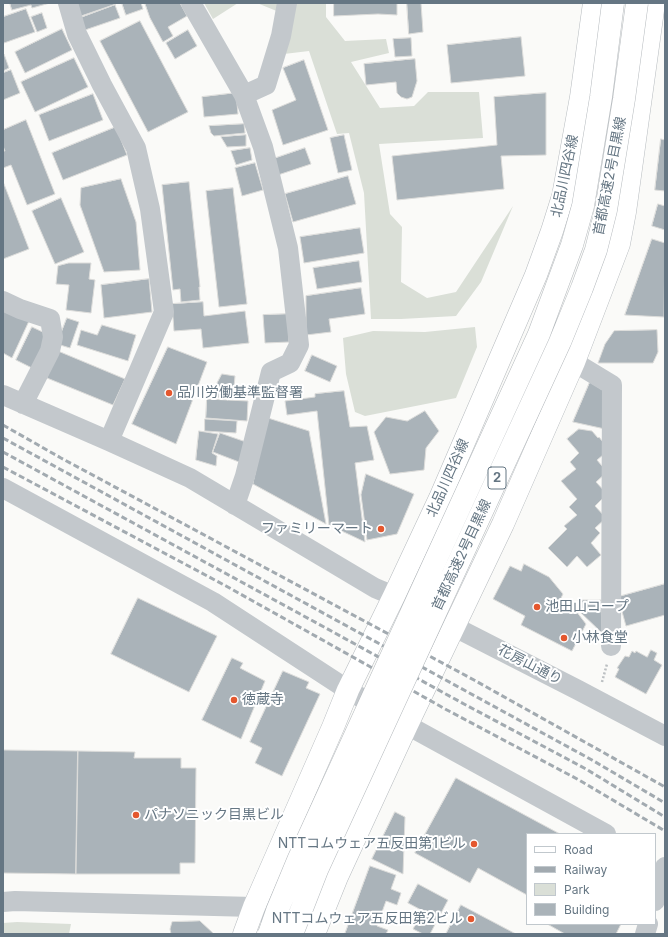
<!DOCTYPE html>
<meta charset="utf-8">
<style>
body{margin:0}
#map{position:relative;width:668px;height:937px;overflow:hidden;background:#fafaf8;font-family:Inter,sans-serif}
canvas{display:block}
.frame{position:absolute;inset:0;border:4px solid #657683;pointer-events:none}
.legend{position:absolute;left:526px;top:833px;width:130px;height:92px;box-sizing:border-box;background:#fff;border:1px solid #c1c8cd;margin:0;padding:5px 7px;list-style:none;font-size:12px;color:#657683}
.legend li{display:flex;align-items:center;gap:8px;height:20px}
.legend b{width:20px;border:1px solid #c1c8cd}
</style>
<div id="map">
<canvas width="668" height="937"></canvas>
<div class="frame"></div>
<ul class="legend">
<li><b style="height:5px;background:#fff"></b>Road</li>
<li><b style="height:5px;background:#a2aab0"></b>Railway</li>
<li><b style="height:11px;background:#dadfd7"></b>Park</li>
<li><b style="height:11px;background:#aab3b9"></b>Building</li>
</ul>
</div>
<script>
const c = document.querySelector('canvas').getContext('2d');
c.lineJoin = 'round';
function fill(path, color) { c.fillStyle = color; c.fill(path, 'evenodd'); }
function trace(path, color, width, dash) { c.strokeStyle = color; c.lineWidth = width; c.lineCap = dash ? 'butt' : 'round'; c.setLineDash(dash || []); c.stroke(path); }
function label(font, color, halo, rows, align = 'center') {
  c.font = font + ' Inter,"Noto Sans JP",sans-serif'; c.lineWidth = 4; c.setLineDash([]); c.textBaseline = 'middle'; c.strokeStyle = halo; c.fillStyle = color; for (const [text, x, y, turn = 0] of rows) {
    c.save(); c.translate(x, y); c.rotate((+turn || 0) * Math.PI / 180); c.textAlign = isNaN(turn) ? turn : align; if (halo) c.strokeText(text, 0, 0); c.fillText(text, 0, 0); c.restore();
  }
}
const green = new Path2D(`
 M204 3H238L213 19Z
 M257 3H280L279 12Z
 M293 3H326V17L345 41 386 39 389 53 351 62 380 108 414 106 428 92H479L483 138 379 144 390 214 402 227 401 282 427 298 456 292 513 206 481 282 456 316 401 319H371L364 193 349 133 337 134 309 51 284 54Z
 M475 327 477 347 456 398 365 416 355 412 346 374 343 338 373 331 425 332Z
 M17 922 71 924 69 934H3V923Z`);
const building = new Path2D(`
 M10 3H50L32 8 31 5 12 10Z
 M79 3H116V4L81 16 77 4Z
 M122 3H141L143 9 126 15Z
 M145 3H180L187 16 168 27 173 36 163 42 150 18Z
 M334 3H397V15L378 14 334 16Z
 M407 3H421L423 32 409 34Z
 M115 5 120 18 85 30 80 18Z
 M26 9 35 32 4 43 3 40V17Z
 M42 13 47 28 37 32 31 17Z
 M140 21 188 112 148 132 100 41Z
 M62 29 72 50 25 73 15 52Z
 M188 30 197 46 175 59 166 43Z
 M521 37 525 76 451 83 447 45Z
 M411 38 412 56 395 57 393 39Z
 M3 54H4L9 68 3 71Z
 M74 58 88 87 35 112 21 82Z
 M415 59 417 81 412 97 407 99 401 97 397 93 396 82 366 85 364 64Z
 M304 60 328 130 283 145 272 110 296 100 283 68Z
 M11 70 20 93 3 100V73Z
 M236 93 238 114 204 117 202 97Z
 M546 93V155L501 156 504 189 397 200 392 156 497 145 494 97Z
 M93 94 103 120 49 141 39 115Z
 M26 120 55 194 27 205 11 165 3 168V151H5L3 146V130Z
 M244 124 245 133 214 136 211 133 209 126Z
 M116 127 127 155 63 180 52 153Z
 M246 135V146L227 147 221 137Z
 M344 135 352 170 338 173 330 138Z
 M661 139 665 140V191L655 190Z
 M250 148 252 160 236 165 231 151Z
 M305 148 311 164 278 175 273 159Z
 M255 163 263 190 242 196 235 168Z
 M348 176 356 204 293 222 285 194Z
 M121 179 136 222 140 270 104 272 80 205 81 188Z
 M189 182 200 287H199L200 300 181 302 180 289 173 290 162 185Z
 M4 184 29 249 3 259V185Z
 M233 188 247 304 219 307 206 191Z
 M61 198 84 252 55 264 32 211Z
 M658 204 665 206V230L652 226Z
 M360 228 364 253 304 263 300 237Z
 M652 239 665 243 664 317 625 315Z
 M359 261 362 282 317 289 313 268Z
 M69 263H91L89 279 95 280 91 313 66 310 69 285 56 284 58 266Z
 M149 279 152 312 104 318 101 285Z
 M361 288 365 314 329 319 331 332 306 335V296Z
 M203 302 204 316 245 311 249 343 203 348 201 329 174 331 172 304Z
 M3 309 29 321 12 358 3 353Z
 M288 314 289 342 265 343 263 315Z
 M67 318 79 322 70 348 57 344Z
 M102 325 136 335 128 361 77 345 81 330 97 335Z
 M32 327 49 335 32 368 16 360Z
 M657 330 658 352 653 363H598L605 344 614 331Z
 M168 347 207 362 176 444 132 424Z
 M58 351 125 379 113 405 47 378Z
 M312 355 337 366 330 382 305 371Z
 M222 374 235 376 233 398 213 397 214 389Z
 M590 382 607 393 605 429 573 422Z
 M344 391 350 427 367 426 374 460 355 463 365 542 329 525 317 411 287 415 285 401 315 397V394Z
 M207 399 248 401 247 421 206 418Z
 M425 411 439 431 426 448 424 470 390 474 374 432 386 417 407 421Z
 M268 418 309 431 326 524 253 484Z
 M205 419 237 421 236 433 205 431Z
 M579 429 592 431 598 438 599 437 609 450 597 460 607 472 596 482 607 494 595 506 606 518 595 528 600 533 591 543 601 555 587 567 577 556 567 567 548 548 567 529 564 526 577 515 569 507 577 499 561 481 576 469 570 462 579 453 567 439Z
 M199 431 218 434 212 453 217 456 216 466 196 460Z
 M220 433 246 442 239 462 213 452Z
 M366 474 414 494 397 534 367 540 361 495Z
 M524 564 549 577 563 594 559 602 576 611 586 624 572 651 521 625 525 616 493 599 510 566 521 571Z
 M665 584V615L626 626 618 597Z
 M138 598 217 636 189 692 111 654Z
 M578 600H601L602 633 579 611Z
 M651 650 657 653 654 660 662 665 646 694 615 677 619 669 617 668 625 656 629 657 632 651 635 653 636 651 647 657Z
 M232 658 243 663 240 668 265 681 241 739 202 720Z
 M283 671 309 682 306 688 320 694 282 776 255 763 262 748 250 742Z
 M3 750 78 751 76 874 3 873Z
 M78 751 135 752 134 758H181V768H196L195 863H180V874H76Z
 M456 778 560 834H527V895L478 868 470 883 415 853Z
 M395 812 405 817 403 874 372 859Z
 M370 866 396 875 391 889 401 893 397 905 386 901 377 926 388 930 386 934H345Z
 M418 884 448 900 430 934H423L413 929 423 911 408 903Z
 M461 905 516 934H446Z
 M200 921 214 934H171L170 929 172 922Z
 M550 924H621L616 934H565L549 925Z`);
const path = new Path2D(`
 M602 682 607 664`);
const minor = new Path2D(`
 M68 3 77 34 102 85 136 148 150 209 164 312 109 441
 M191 3 244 95 263 147 288 248 299 345 290 363 271 372 245 476 235 505
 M244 95 266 85 281 36 287 3
 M3 301 20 309 50 319 53 337 50 351 23 404
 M574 362 612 385 611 646
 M3 395 109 441 190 478 375 588 394 596 578 690 665 736
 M3 488 213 602 348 690 407 725 606 834
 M655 901 665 867
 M3 902 15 901 254 907 289 926
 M645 934 648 924`);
const major = new Path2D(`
 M244 934 254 907 333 727 348 690 394 596 440 498 536 275 552 231 563 196 581 97 594 3
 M314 934 337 877 407 725 503 524 574 362 619 244 625 212 654 3`);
const rail = new Path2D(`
 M3 425 61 458 474 680 665 787
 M3 438 592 760 665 803
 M3 452 324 627 464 704 586 769 665 817
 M3 467 226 586 319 638 447 710 579 780 665 831`);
const highwayBridge = new Path2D(`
 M269 934 277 911 299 858 539 334 572 245 583 206 601 97 613 3
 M292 934 317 870 560 342 582 288 596 250 606 210 624 99 637 3`);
const markers = [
 [169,393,4,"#e4572e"],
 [381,529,4,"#e4572e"],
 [537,607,4,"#e4572e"],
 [564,638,4,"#e4572e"],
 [234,700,4,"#e4572e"],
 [136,815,4,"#e4572e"],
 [474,844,4,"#e4572e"],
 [471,919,4,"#e4572e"]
];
const shields = [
 [497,478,18]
];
const shieldNames = [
 ["2",497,478]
];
const streetNames = [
 ["北品川四谷線",565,176,-78],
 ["首都高速2号目黒線",610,176,-79],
 ["北品川四谷線",448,478,-66],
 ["首都高速2号目黒線",462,555,-65],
 ["花房山通り",530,665,27]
];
const poiNames = [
 ["品川労働基準監督署",177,393],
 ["ファミリーマート",373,529,"right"],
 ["池田山コープ",545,607],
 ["小林食堂",572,638],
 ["徳蔵寺",242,700],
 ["パナソニック目黒ビル",144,815],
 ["NTTコムウェア五反田第1ビル",466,844,"right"],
 ["NTTコムウェア五反田第2ビル",463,919,"right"]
];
fill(green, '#dadfd7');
fill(building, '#aab3b9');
trace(building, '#dcdcda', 1);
trace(major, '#b5babe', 23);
trace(path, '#bbbfc2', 2.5, [2, 2]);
trace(minor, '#c3c8cc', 20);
trace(major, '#fff', 22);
trace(rail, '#a2aab0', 3, [6, 3]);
trace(highwayBridge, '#b4b9bd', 23, []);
trace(highwayBridge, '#fff', 22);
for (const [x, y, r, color] of markers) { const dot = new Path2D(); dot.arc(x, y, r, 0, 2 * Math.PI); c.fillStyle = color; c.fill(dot); trace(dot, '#fff', 1.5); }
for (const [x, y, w] of shields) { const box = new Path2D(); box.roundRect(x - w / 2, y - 11, w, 22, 3); c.fillStyle = '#fff'; c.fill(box); trace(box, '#657683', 1); }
label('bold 13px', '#657683', null, shieldNames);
label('14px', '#657683', '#fff', streetNames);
label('14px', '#657683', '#fff', poiNames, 'left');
</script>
